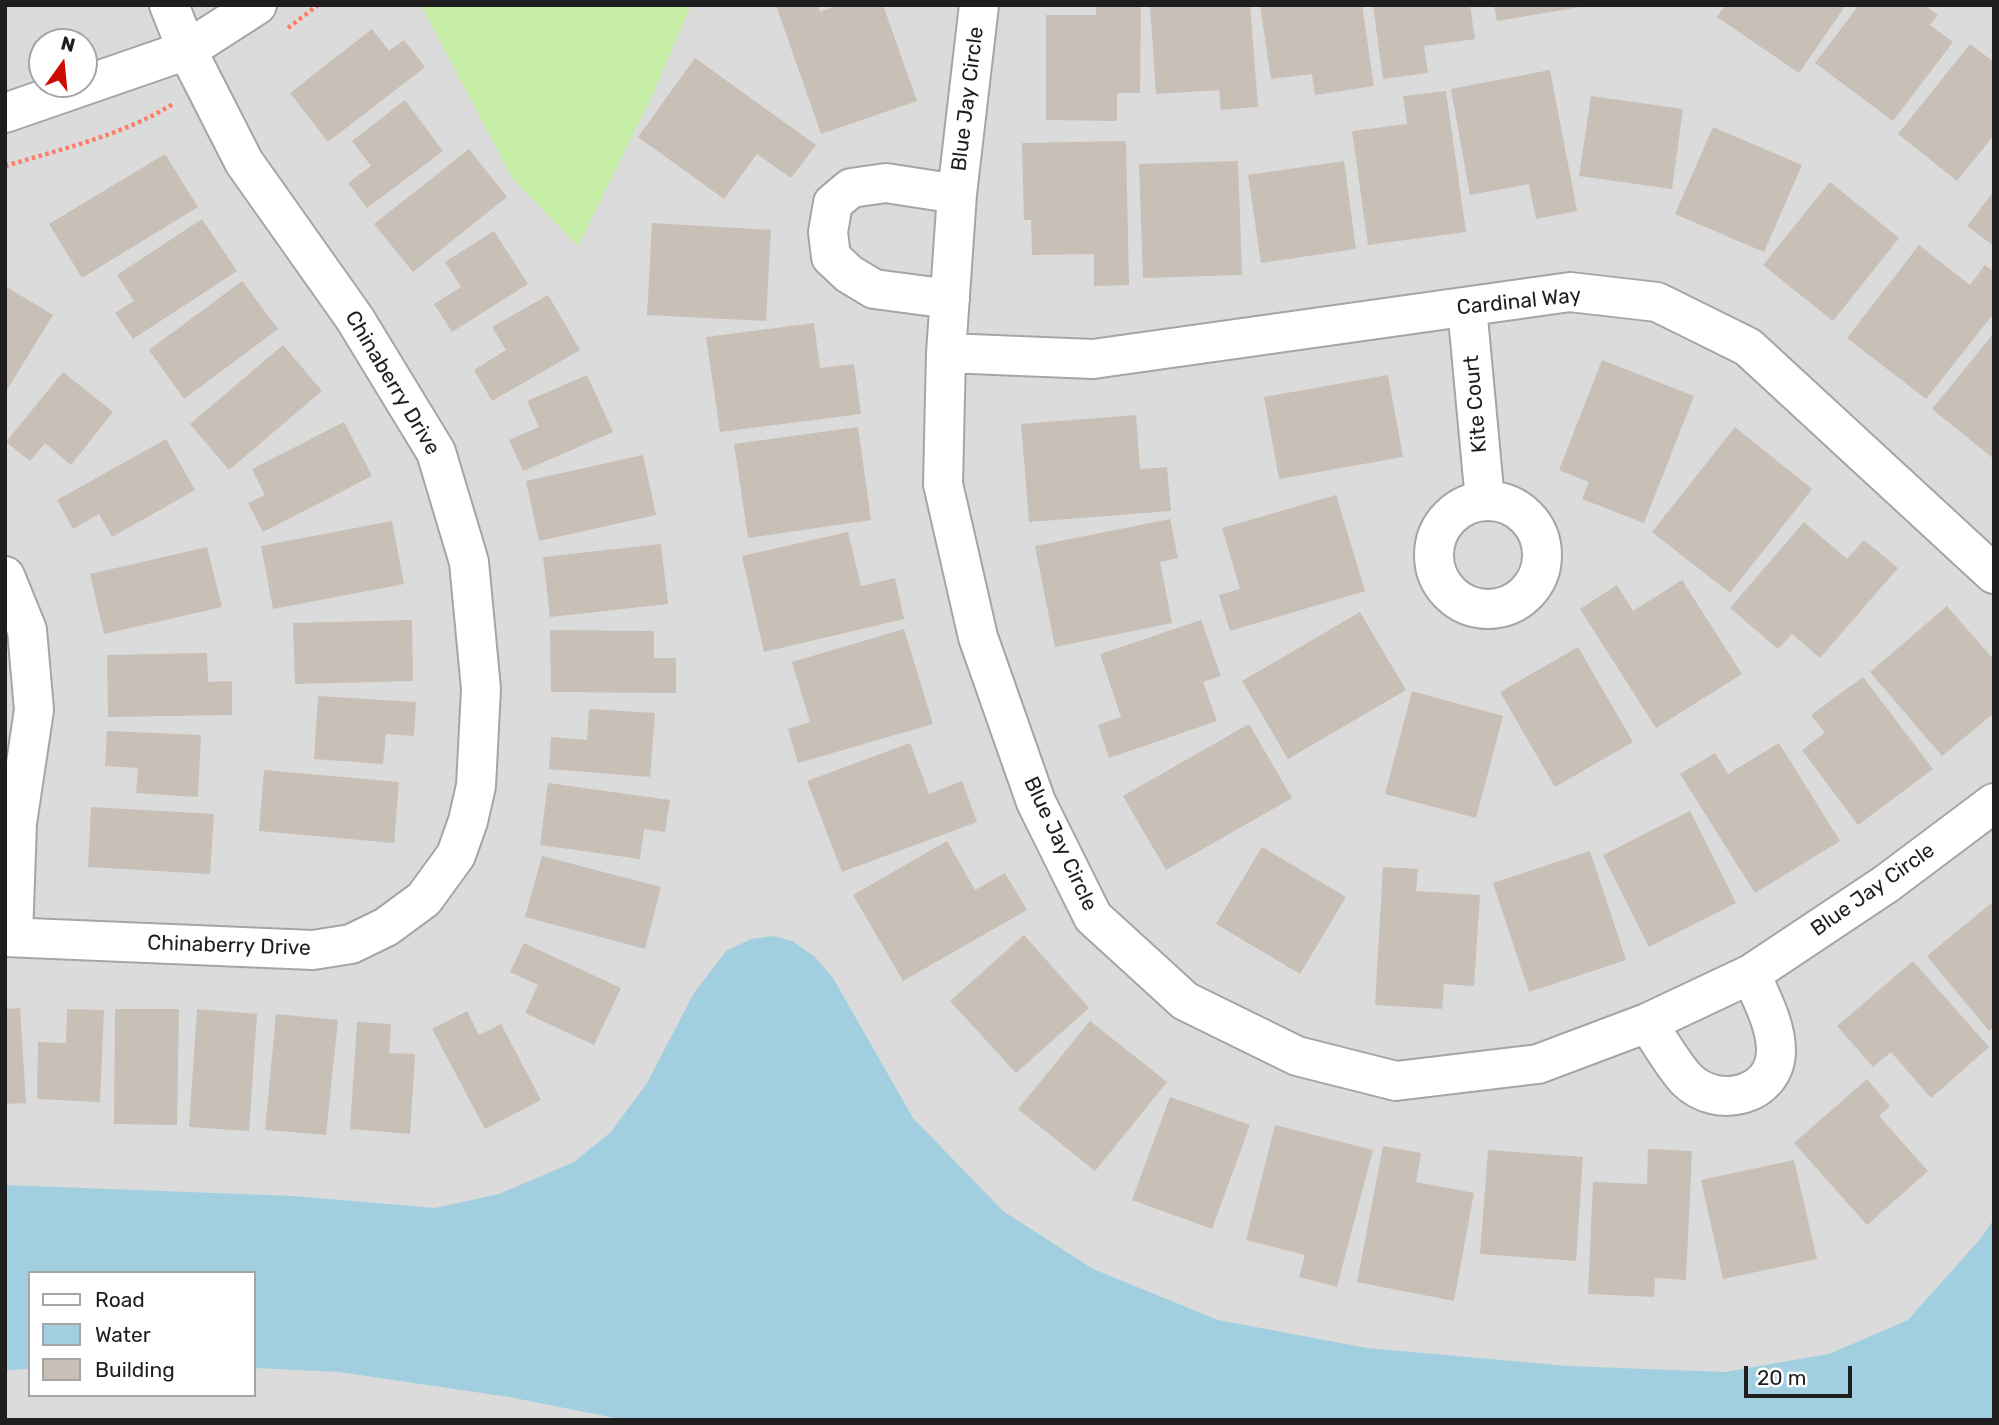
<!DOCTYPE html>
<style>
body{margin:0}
#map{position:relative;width:1999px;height:1425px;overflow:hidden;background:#f0ece3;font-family:Rubik,sans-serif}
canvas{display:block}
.frame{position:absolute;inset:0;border:7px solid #1e1e1e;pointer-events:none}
.legend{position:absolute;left:28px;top:1271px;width:228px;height:126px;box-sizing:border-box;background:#fff;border:2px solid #a5a5a5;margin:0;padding:9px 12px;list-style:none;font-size:21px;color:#1e1e1e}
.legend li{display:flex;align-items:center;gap:14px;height:35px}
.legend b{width:35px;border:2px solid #a5a5a5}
.north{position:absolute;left:28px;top:28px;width:70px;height:70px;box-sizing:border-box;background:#fff;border:2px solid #a5a5a5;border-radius:50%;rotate:15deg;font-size:19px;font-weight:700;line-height:28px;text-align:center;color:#1e1e1e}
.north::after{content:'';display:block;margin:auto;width:24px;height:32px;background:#cc0a00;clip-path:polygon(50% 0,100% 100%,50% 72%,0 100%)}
.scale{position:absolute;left:1744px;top:1366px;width:108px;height:32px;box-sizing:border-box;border:4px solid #1e1e1e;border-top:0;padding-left:9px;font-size:21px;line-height:24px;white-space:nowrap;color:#1e1e1e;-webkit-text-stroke:5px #fff;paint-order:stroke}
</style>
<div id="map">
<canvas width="1999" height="1425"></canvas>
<div class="frame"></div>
<ul class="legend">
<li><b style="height:9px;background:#fff"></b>Road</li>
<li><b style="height:19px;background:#a1cfe0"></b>Water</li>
<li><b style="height:19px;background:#c8bfb6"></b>Building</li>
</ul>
<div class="north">N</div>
<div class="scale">20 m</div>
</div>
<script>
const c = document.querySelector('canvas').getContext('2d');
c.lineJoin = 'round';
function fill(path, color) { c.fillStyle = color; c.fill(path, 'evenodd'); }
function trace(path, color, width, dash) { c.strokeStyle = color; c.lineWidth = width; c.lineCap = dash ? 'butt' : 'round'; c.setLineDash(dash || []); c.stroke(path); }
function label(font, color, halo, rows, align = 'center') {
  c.font = font + ' Rubik,sans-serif'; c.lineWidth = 7; c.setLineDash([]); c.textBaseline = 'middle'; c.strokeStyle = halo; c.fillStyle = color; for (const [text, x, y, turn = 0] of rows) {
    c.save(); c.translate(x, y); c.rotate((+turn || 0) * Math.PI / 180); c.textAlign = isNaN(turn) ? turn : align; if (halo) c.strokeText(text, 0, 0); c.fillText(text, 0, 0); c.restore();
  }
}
const residential = new Path2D(`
 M5 5H1994V1420H5ZM42 42H84V84H42ZM30 1273H254V1395H30Z`);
const grass = new Path2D(`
 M421 5H691L652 96 578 246 512 178Z`);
const water = new Path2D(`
 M774 936 792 941 815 957 833 978 913 1118 1003 1211 1093 1269 1218 1320 1367 1348 1568 1366 1725 1372 1829 1354 1908 1320 1981 1238 1994 1219V1420H625L509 1397 339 1372 254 1368V1273H30V1369L5 1370V1185L293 1196 435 1208 499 1194 574 1162 611 1132 647 1083 694 993 726 951 751 939Z`);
const building = new Path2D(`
 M776 5H818L820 12 839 5H883L917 101 821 134Z
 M1096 5H1141L1140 93H1117V121L1046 120V15H1096Z
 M1150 5H1250L1258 107 1221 110 1219 90 1156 94Z
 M1260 5H1362L1374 86 1315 95 1312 74 1271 79Z
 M1373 5H1470L1475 39 1424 46 1428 73 1383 79Z
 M1494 5H1579L1580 7 1497 21Z
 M1725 5H1846L1799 73 1717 17Z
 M1859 5H1924L1938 15 1930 25 1953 42 1893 121 1815 63Z
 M372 29 389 51 404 40 425 67 328 142 290 93Z
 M1970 44 1994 62V135L1957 181 1898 134Z
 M695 58 816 145 791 178 757 154 724 199 638 137Z
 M1550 70 1577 211 1536 219 1529 184 1470 195 1451 89Z
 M1446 91 1466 232 1368 245 1352 131 1407 124 1403 96Z
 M1591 96 1683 109 1672 189 1579 176Z
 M405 100 443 151 367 208 348 183 371 166 352 141Z
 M1713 127 1802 165 1764 252 1675 214Z
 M1126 141 1129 285 1094 286V254L1032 255 1031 220H1024L1022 143Z
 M469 149 507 197 413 272 374 224Z
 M165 154 198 207 82 278 49 224Z
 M1238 161 1242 275 1143 278 1139 164Z
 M1344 161 1356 249 1261 263 1248 175Z
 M1830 182 1899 238 1833 321 1763 265Z
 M1994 191V246L1967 226Z
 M202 219 237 271 133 339 115 313 134 301 117 275Z
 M652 223 771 230 766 321 647 315Z
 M494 231 528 284 452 332 434 304 461 287 445 262Z
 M1919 245 1970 285 1985 265 1994 272V313L1926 399 1847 338Z
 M242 281 278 329 184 399 149 350Z
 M5 286 53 315 5 393Z
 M548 295 580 350 492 401 474 370 506 350 492 327Z
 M814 323 820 368 854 364 861 414 720 432 706 337Z
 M1994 333V459L1932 409Z
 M283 345 322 391 229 470 190 424Z
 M1602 360 1694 396 1644 523 1582 499 1589 482 1559 470Z
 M63 372 113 412 71 465 45 443 30 461 6 442Z
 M587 375 613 432 523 471 509 440 539 427 527 401Z
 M1388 375 1403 457 1279 479 1264 397Z
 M1136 415 1140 469 1167 467 1171 511 1029 522 1021 424Z
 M344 422 372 476 263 532 248 503 265 495 252 469Z
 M858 427 871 520 748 538 734 444Z
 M1735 427 1812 489 1730 593 1652 532Z
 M166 439 195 490 112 537 99 514 73 529 57 500Z
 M643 455 656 515 539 541 526 481Z
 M1336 495 1365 591 1230 631 1219 595 1240 589 1222 528Z
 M1170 519 1178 558 1160 562 1172 623 1055 647 1035 546Z
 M392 521 404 584 273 609 261 546Z
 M1804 522 1847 559 1864 540 1898 568 1820 658 1792 634 1778 649 1730 608Z
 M848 532 861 586 895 578 904 619 764 652 742 556Z
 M661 544 668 604 550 617 543 557Z
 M207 547 222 607 104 634 90 574Z
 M1682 580 1742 674 1656 728 1580 609 1617 585 1633 611Z
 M1947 606 1994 660V713L1942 756 1870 672Z
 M1360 612 1406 690 1288 759 1242 681Z
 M412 620 413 681 295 684 293 623Z
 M1201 620 1221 676 1203 682 1217 721 1109 758 1098 725 1121 717 1100 654Z
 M904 629 933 724 798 763 788 729 810 722 792 662Z
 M550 630 654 631V658H676V693L551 692Z
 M1578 647 1633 742 1555 787 1500 692Z
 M207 653 208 682 232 681V715L108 717 107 655Z
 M1863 677 1933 769 1858 825 1802 750 1825 733 1811 715Z
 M1412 691 1503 716 1476 818 1385 794Z
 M318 696 416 702 414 736 386 734 383 764 314 759Z
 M589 709 655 713 650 777 549 769 551 737 587 740Z
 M1249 724 1292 798 1166 870 1123 796Z
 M107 731 201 735 198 797 136 793 138 768 105 766Z
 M910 743 929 794 962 781 977 822 842 872 807 781Z
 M1779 743 1840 841 1755 893 1680 774 1715 753 1728 774Z
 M264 770 399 782 394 843 259 831Z
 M548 783 670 800 665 832 644 829 640 859 540 845Z
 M91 807 214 814 210 874 88 867Z
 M1690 811 1736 903 1649 947 1603 855Z
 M947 841 975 890 1005 873 1027 910 903 981 853 895Z
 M1262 847 1346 897 1300 974 1216 924Z
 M1590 851 1626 960 1529 992 1493 883Z
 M542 856 661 887 645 949 525 917Z
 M1383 867 1418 869 1416 891 1480 895 1474 986 1444 984 1442 1009 1375 1005Z
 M1994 901V1027L1989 1031 1927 956Z
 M1024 935 1089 1008 1016 1073 950 1001Z
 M524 943 621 988 594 1045 525 1013 538 985 510 972Z
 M1913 961 1989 1047 1931 1098 1891 1052 1873 1067 1837 1026Z
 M20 1008 26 1103 5 1104V1009Z
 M67 1009 104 1010 100 1102 37 1099 38 1042 66 1043Z
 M115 1009H179L177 1125 114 1124Z
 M197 1009 257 1014 249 1131 189 1127Z
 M467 1011 479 1035 501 1024 541 1100 485 1129 432 1029Z
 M276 1014 338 1020 326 1135 265 1130Z
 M1090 1021 1167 1082 1095 1171 1018 1109Z
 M357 1022 391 1024 389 1053 415 1054 410 1134 350 1129Z
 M1867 1079 1890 1106 1879 1116 1928 1171 1867 1225 1794 1143Z
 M1170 1097 1250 1125 1212 1229 1132 1200Z
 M1275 1125 1373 1150 1337 1287 1299 1277 1305 1255 1246 1240Z
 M1383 1146 1421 1153 1416 1182 1474 1193 1454 1301 1357 1282Z
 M1648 1149 1692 1151 1686 1280 1655 1278 1654 1297 1588 1294 1593 1182 1647 1184Z
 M1488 1150 1583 1157 1576 1261 1480 1254Z
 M1794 1160 1817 1259 1723 1279 1701 1180Z`);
const path = new Path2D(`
 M288 28 318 5
 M5 166C62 149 123 135 173 104`);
const minor = new Path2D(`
 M979 5 957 194 946 353 943 484 978 637 1036 802 1093 917 1185 1001 1297 1056 1396 1081 1538 1064 1647 1023 1751 974 1886 884 1994 803
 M5 113 187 50 257 5
 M950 299 874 289 849 274 831 257 828 232 833 203 851 188 886 183 957 194
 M1467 307 1485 501
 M946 353 1093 359 1570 292 1657 302 1748 347 1994 574
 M1434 555a54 54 0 1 1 108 0a54 54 0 1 1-108 0Z
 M5 576 27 630 34 710 17 823 13 937
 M5 937 313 950 351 944 386 927 424 899 456 855 468 821 476 786 481 689 469 562 436 452 355 319 244 162 187 50 169 5
 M1647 1023C1660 1041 1672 1064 1687 1080 1718 1110 1775 1096 1776 1051 1776 1024 1761 998 1751 974`);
const streetNames = [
 ["Blue Jay Circle",968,99,-83],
 ["Cardinal Way",1519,302,-6],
 ["Chinaberry Drive",392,383,59],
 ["Kite Court",1476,404,-95],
 ["Blue Jay Circle",1060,844,65],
 ["Blue Jay Circle",1873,890,-35],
 ["Chinaberry Drive",229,946,2]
];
fill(residential, '#dcdbdb');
fill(grass, '#c6eda6');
fill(water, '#a1cfe0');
fill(building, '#c8bfb6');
trace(minor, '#a5a5a5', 42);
trace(path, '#ff7c65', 4.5, [3.5, 3.5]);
trace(minor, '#fff', 38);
label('21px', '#1e1e1e', '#fff', streetNames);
</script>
